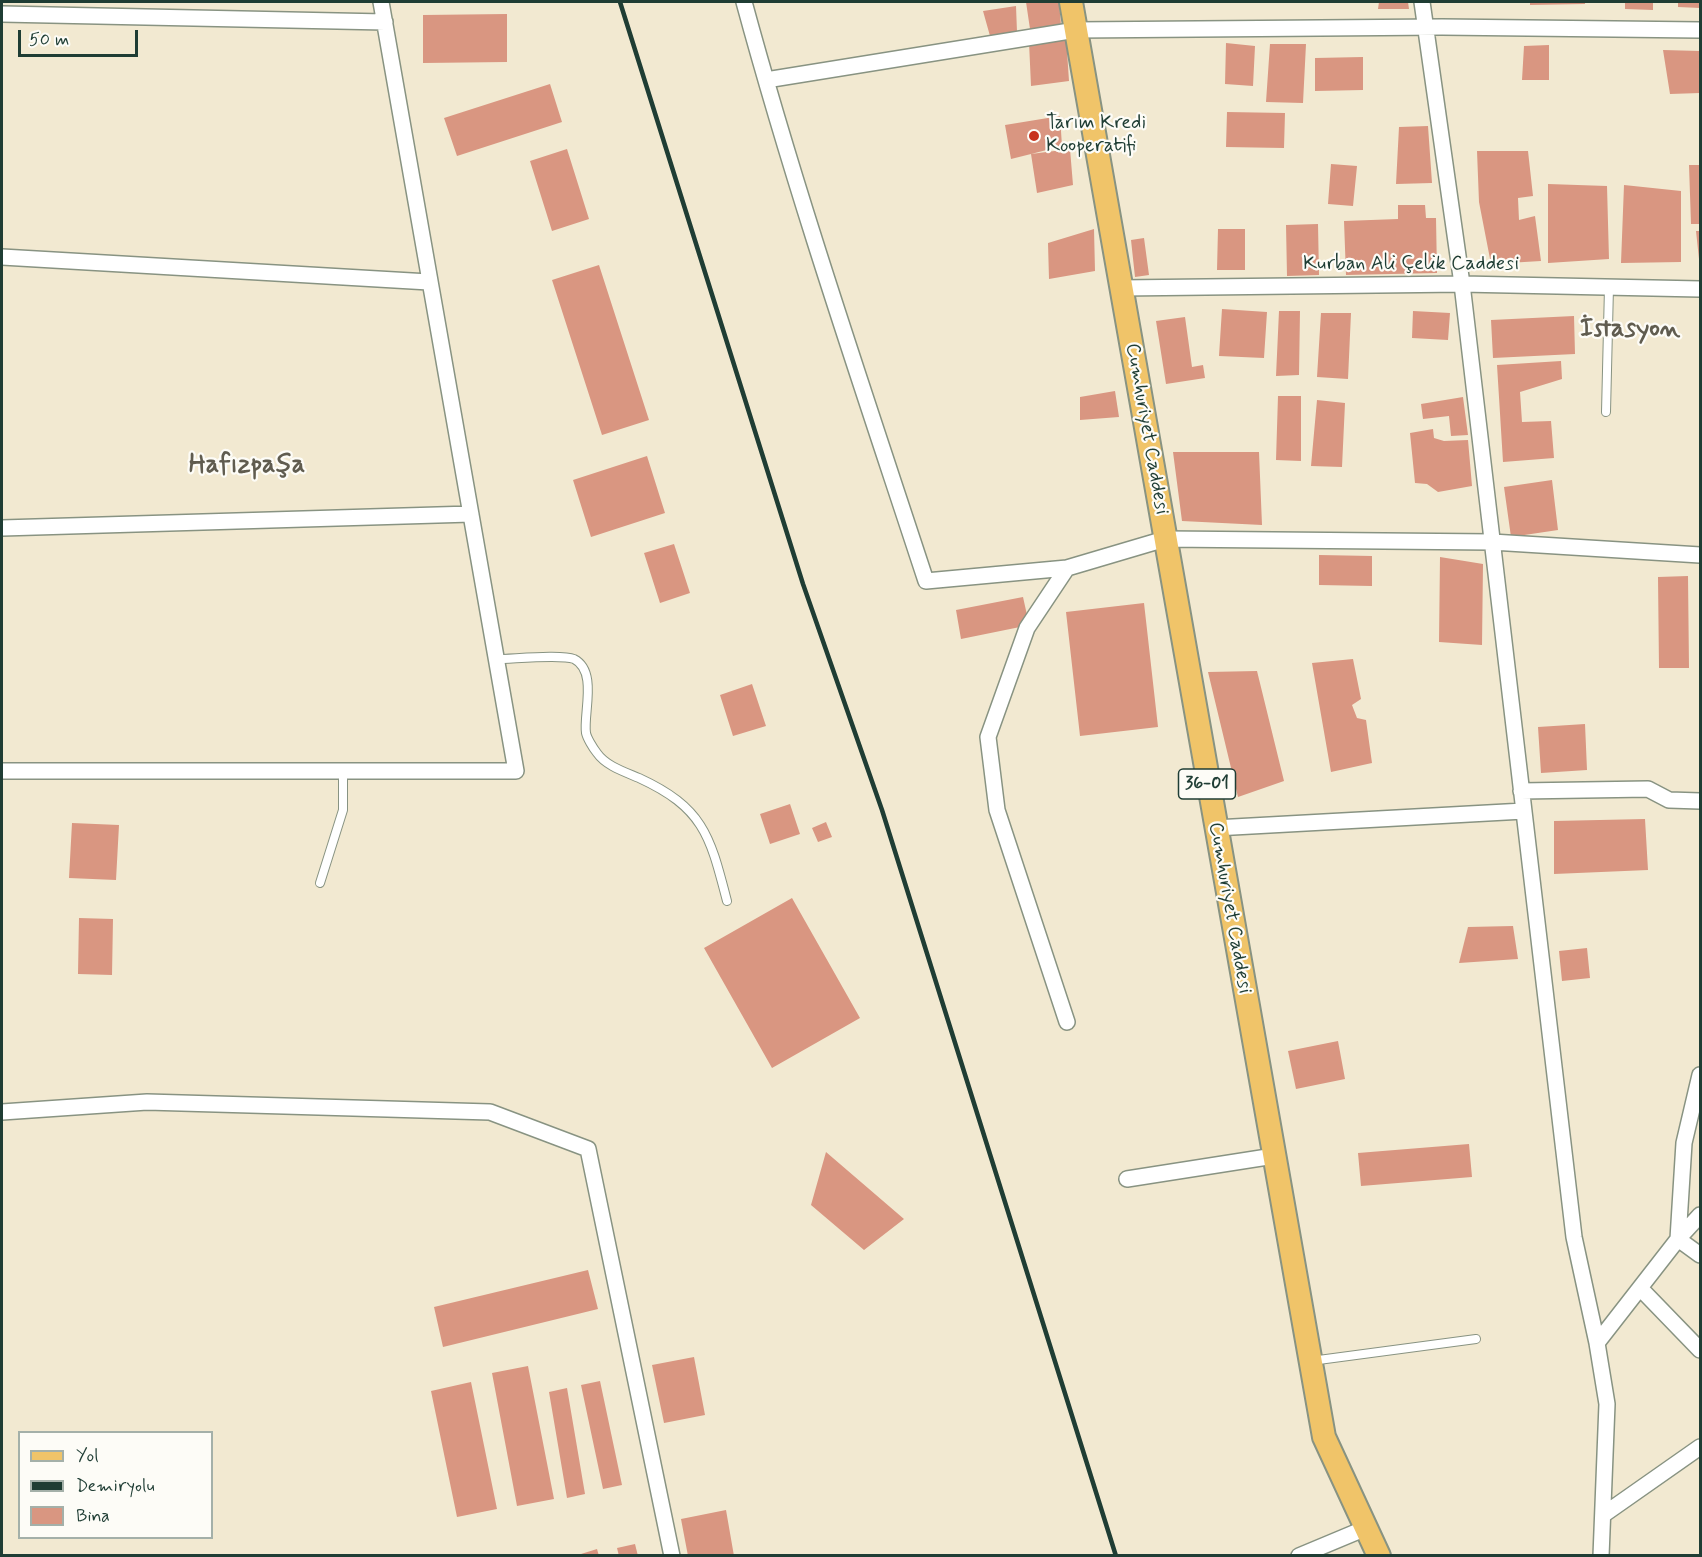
<!DOCTYPE html>
<meta charset="utf-8">
<style>
body{margin:0}
#map{position:relative;width:1702px;height:1557px;overflow:hidden;background:#f2e9d1;font-family:Mynerve,sans-serif}
canvas{display:block}
.frame{position:absolute;inset:0;border:3px solid #1f3d34;pointer-events:none}
.legend{position:absolute;left:18px;top:1431px;width:195px;height:108px;box-sizing:border-box;background:#fdfcf7;border:2px solid #a4b0a9;margin:0;padding:8px 10px;list-style:none;font-size:18px;color:#1f3d34}
.legend li{display:flex;align-items:center;gap:12px;height:30px}
.legend b{width:30px;border:2px solid #a4b0a9}
.scale{position:absolute;left:18px;top:30px;width:120px;height:27px;box-sizing:border-box;border:3px solid #1f3d34;border-top:0;padding-left:8px;font-size:18px;line-height:21px;white-space:nowrap;color:#1f3d34;-webkit-text-stroke:4px #fdfcf7;paint-order:stroke}
</style>
<div id="map">
<canvas width="1702" height="1557"></canvas>
<div class="frame"></div>
<ul class="legend">
<li><b style="height:8px;background:#f0c469"></b>Yol</li>
<li><b style="height:8px;background:#1f3d34"></b>Demiryolu</li>
<li><b style="height:16px;background:#d99681"></b>Bina</li>
</ul>
<div class="scale">50 m</div>
</div>
<script>
const c = document.querySelector('canvas').getContext('2d');
c.lineJoin = 'round';
function fill(path, color) { c.fillStyle = color; c.fill(path, 'evenodd'); }
function trace(path, color, width, dash) { c.strokeStyle = color; c.lineWidth = width; c.lineCap = dash ? 'butt' : 'round'; c.setLineDash(dash || []); c.stroke(path); }
function label(font, color, halo, rows, align = 'center') {
  c.font = font + ' Mynerve,sans-serif'; c.lineWidth = 4.5; c.setLineDash([]); c.textBaseline = 'middle'; c.strokeStyle = halo; c.fillStyle = color; for (const [text, x, y, turn = 0] of rows) {
    c.save(); c.translate(x, y); c.rotate((+turn || 0) * Math.PI / 180); c.textAlign = isNaN(turn) ? turn : align; if (halo) c.strokeText(text, 0, 0); c.fillText(text, 0, 0); c.restore();
  }
}
const building = new Path2D(`
 M1026 2H1059L1061 25 1030 29Z
 M1379 2H1408L1409 9H1378Z
 M1530 2H1585V4L1530 5Z
 M1625 2H1653V10L1625 9Z
 M1678 2H1700V8L1678 7Z
 M1016 6 1017 32 990 36 983 11Z
 M507 14V62L423 63V15Z
 M1066 36 1069 81 1031 86 1029 42Z
 M1226 43 1255 46 1253 86 1225 84Z
 M1270 44H1306L1303 103 1266 102Z
 M1549 45V80H1522L1524 46Z
 M1663 50 1700 51V93L1670 94Z
 M1363 57V90L1315 91V58Z
 M550 84 562 122 457 156 444 118Z
 M1227 112 1285 113 1284 148 1226 147Z
 M1060 116 1062 146 1031 154 1070 149 1073 185 1037 193 1031 154 1011 159 1005 125Z
 M1428 126 1432 183 1396 184 1399 127Z
 M567 149 589 219 552 231 530 161Z
 M1477 151H1528L1533 196 1518 198 1519 220 1535 216 1541 261 1491 264 1479 202Z
 M1331 164 1357 166 1353 206 1328 204Z
 M1689 165H1700V224H1691Z
 M1548 184 1607 186 1609 259 1548 263Z
 M1624 185 1681 191V262L1621 263Z
 M1398 205H1425L1426 218H1436L1437 273 1346 275 1344 221 1398 219Z
 M1318 224 1319 275 1287 276 1286 225Z
 M1094 229 1095 271 1049 279 1048 243Z
 M1218 229H1245V270H1217Z
 M1696 231H1700V259H1699Z
 M1144 238 1149 275 1135 277 1131 240Z
 M599 265 649 420 602 435 552 280Z
 M1222 309 1267 312 1264 358 1219 356Z
 M1279 311H1300L1299 375 1276 376Z
 M1413 311 1450 313 1448 340 1412 338Z
 M1321 313H1351L1348 379 1317 377Z
 M1574 316 1575 354 1493 358 1491 320Z
 M1185 317 1192 367 1203 365 1205 378 1166 384 1156 321Z
 M1561 361 1562 379 1520 392 1522 422 1551 421 1554 458 1503 462 1497 365Z
 M1115 391 1119 417 1080 420V397Z
 M1278 396H1301V461L1276 460Z
 M1463 397 1468 435 1451 436 1449 416 1423 419 1421 404Z
 M1317 400 1345 403 1342 467 1311 466Z
 M1433 429 1434 438 1444 441 1468 440 1472 486 1438 492 1427 484 1415 483 1410 433Z
 M1173 452H1259L1262 525 1182 521Z
 M647 456 665 513 591 537 573 480Z
 M1552 480 1558 530 1511 537 1504 487Z
 M674 544 690 593 660 603 644 553Z
 M1319 555 1372 556V586L1319 585Z
 M1440 557 1483 564 1482 645 1439 642Z
 M1688 576 1689 668H1659L1658 577Z
 M1023 597 1027 615 1020 627 961 639 956 610Z
 M1144 603 1158 727 1080 736 1066 612Z
 M1353 659 1361 699 1352 705 1357 718 1366 720 1372 763 1331 772 1312 663Z
 M1257 671 1284 781 1238 797 1208 672Z
 M752 684 766 726 733 736 720 695Z
 M1585 724 1587 770 1541 773 1538 727Z
 M790 804 800 834 770 844 760 814Z
 M1645 819 1648 870 1554 874V821Z
 M826 822 832 837 818 842 812 828Z
 M72 823 119 825 116 880 69 878Z
 M792 898 860 1018 772 1068 704 948Z
 M79 918 113 919 112 975 78 974Z
 M1513 926 1518 959 1459 963 1468 927Z
 M1587 948 1590 978 1562 981 1559 951Z
 M1338 1041 1345 1079 1296 1089 1288 1051Z
 M1469 1144 1472 1177 1361 1186 1358 1153Z
 M826 1152 904 1219 864 1250 811 1205Z
 M588 1270 598 1309 443 1347 434 1307Z
 M694 1357 705 1415 664 1423 652 1365Z
 M528 1366 554 1499 517 1506 492 1373Z
 M600 1381 622 1485 603 1489 581 1385Z
 M471 1382 497 1509 457 1517 431 1391Z
 M567 1388 585 1494 567 1498 549 1392Z
 M726 1510 734 1556H688L681 1519Z
 M635 1544 638 1556H619L617 1548Z
 M597 1549 599 1556H582L581 1554Z`);
const lane = new Path2D(`
 M1606 412 1609 287
 M496 659C512 659 562 654 574 659 598 671 583 714 586 733 587 738 593 748 597 753 606 766 625 772 639 778 704 808 710 836 727 901
 M320 883 343 810V771
 M1311 1361 1476 1339`);
const street = new Path2D(`
 M744 2C797 197 863 389 926 581L1067 568 1165 539 1492 542 1700 555
 M1422 2 1462 284 1574 1237 1597 1343 1607 1404 1601 1556
 M2 14 385 22
 M766 80 1076 30 1442 27 1700 30
 M2 257 429 282
 M1121 288 1462 284 1700 289
 M2 528 471 514
 M1067 568 1027 628 988 737 997 810 1067 1022
 M2 771H516L381 2
 M1521 791 1648 789 1669 800 1700 801
 M1215 828 1524 811
 M2 1112 147 1102 490 1112 588 1149 672 1556
 M1127 1179 1274 1156
 M1700 1215 1678 1239 1700 1255
 M1640 1288 1700 1350
 M1597 1343 1678 1239 1684 1143 1700 1075
 M1603 1515 1700 1447
 M1299 1556 1366 1528`);
const primary = new Path2D(`
 M1071 2 1324 1437 1379 1556`);
const rail = new Path2D(`
 M620 2 803 584 882 810 1116 1556`);
const markers = [
 [1034,136,6,"#c8321e"]
];
const shields = [
 [1207,784,57]
];
const shieldNames = [
 ["36-01",1207,784]
];
const poiNames = [
 ["Tarım Kredi",1046,124],
 ["Kooperatifi",1046,147]
];
const streetNames = [
 ["Kurban Ali Çelik Caddesi",1411,265],
 ["Cumhuriyet Caddesi",1146,429,80],
 ["Cumhuriyet Caddesi",1229,908,80]
];
const districtNames = [
 ["İstasyon",1630,331],
 ["Hafızpaşa",247,467]
];
fill(building, '#d99681');
trace(lane, '#889382', 10);
trace(street, '#889382', 18);
trace(primary, '#889382', 26);
trace(lane, '#fff', 8);
trace(street, '#fff', 15);
trace(primary, '#f0c469', 22);
trace(rail, '#1f3d34', 4.5);
for (const [x, y, r, color] of markers) { const dot = new Path2D(); dot.arc(x, y, r, 0, 2 * Math.PI); c.fillStyle = color; c.fill(dot); trace(dot, '#fdfcf7', 2); }
for (const [x, y, w] of shields) { const box = new Path2D(); box.roundRect(x - w / 2, y - 15, w, 30, 4.5); c.fillStyle = '#fdfcf7'; c.fill(box); trace(box, '#1f3d34', 1.5); }
label('bold 18px', '#1f3d34', null, shieldNames);
label('20px', '#1f3d34', '#fdfcf7', poiNames, 'left');
label('20px', '#1f3d34', '#fdfcf7', streetNames);
label('bold 26px', '#605c4f', '#fdfcf7', districtNames);
</script>
